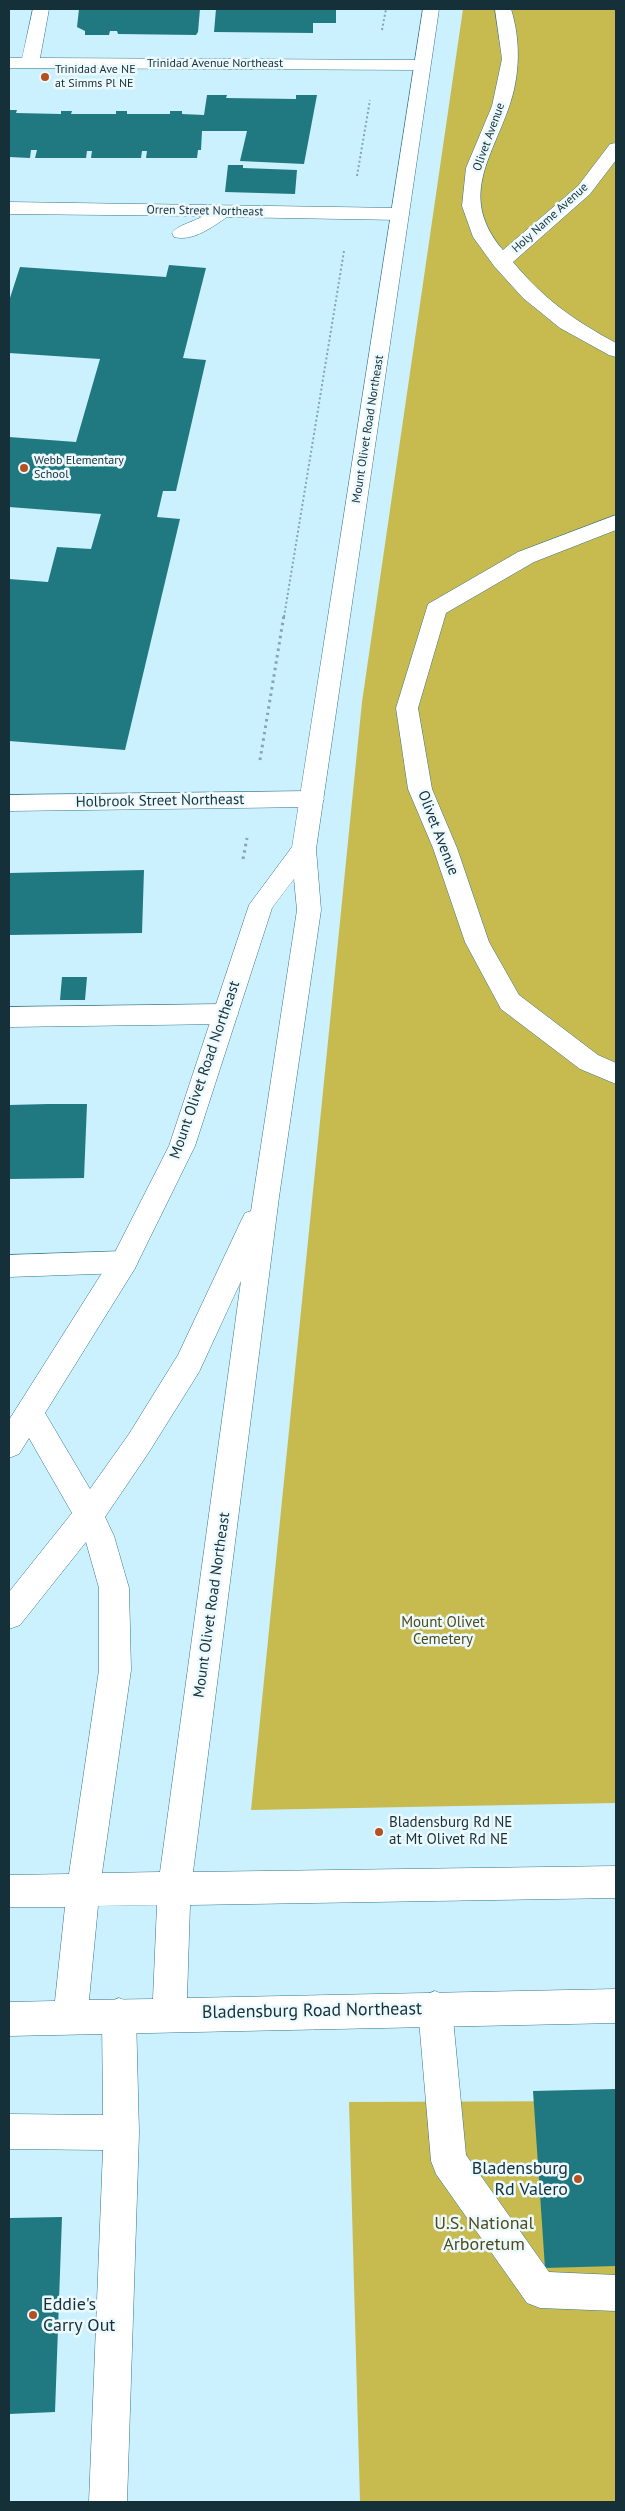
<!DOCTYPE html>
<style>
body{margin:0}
#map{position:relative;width:625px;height:2511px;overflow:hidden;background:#cbf0fe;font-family:"PT Sans",sans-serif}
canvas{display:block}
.frame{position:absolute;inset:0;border:10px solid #16303a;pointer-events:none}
</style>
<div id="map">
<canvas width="625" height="2511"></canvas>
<div class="frame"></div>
</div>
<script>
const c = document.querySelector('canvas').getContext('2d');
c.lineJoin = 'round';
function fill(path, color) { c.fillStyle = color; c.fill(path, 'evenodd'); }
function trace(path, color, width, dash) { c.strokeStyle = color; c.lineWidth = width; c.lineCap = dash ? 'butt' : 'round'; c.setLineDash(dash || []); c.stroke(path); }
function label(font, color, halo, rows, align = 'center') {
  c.font = font + ' "PT Sans",sans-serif'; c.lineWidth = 5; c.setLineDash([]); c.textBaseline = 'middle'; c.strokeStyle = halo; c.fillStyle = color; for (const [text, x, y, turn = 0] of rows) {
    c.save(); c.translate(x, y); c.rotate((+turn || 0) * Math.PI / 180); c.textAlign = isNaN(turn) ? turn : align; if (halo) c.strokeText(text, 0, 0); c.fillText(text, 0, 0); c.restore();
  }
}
const green = new Path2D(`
 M463 9H616V1803L251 1810 362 702Z
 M616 2101V2502H360L349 2102Z`);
const building = new Path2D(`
 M79 9H200L198 32 196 35 118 34 117 31H110L109 35H85V31L77 27Z
 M216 9H336V23H313V33L214 32Z
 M207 95H227L226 98 296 99V95H317L304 164 240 161 247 131H202L201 150H198L197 158H146L147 151H142L141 158H91L92 151H87L86 158H35L37 150H31L30 158 9 157V110H17L16 113 61 114V111H72L71 114H116V111H127V114H170V111H182V114L204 115Z
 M228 165H243V168L297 170 295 194 225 192Z
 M169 265 206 268 183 358 206 360 176 491H163L157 517 180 519 125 750 9 741V579L48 582 57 547 91 549 101 514 9 507V437L76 442 100 359 9 353V301L20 267 166 277Z
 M144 870 142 933 9 935V873Z
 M62 977H87L85 1000H60Z
 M48 1104H87L84 1178 9 1179V1105Z
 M616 2089V2266L545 2268 533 2091Z
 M62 2217 55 2412 9 2414V2218Z`);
const pathFar1 = new Path2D(`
 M382 30 386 9
 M357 176 370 100
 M284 617 344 251`);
const path = new Path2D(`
 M260 760 284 615
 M243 859 247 838`);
const minor = new Path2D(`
 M33 9H49L40 58 421 60 427 61 430 65 427 69 421 70 9 68V58H22Z
 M495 9H511C521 41 520 76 509 107 490 161 459 198 503 250L578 186 610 144 616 143V160L590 194 513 262C545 300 572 319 616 343V357L609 355 560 328 523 298 494 266 473 237 462 206 466 168 492 106 502 59Z
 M9 202 400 208 407 210 409 214 407 218 400 220 227 217C212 227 193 242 174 237L172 233C177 225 194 222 203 216L9 214Z
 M616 515V530L534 562 446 613 418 708 432 789 457 848 489 942 519 995 598 1055 616 1063V1084L580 1069 501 1009 465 942 433 848 408 789 396 708 428 604 518 552Z
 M312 791 320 793 324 799 320 805 312 807 9 811V795Z
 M225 1004 234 1007 238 1014 234 1021 225 1024 9 1027V1007Z
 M124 1251 134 1254 138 1262 134 1270 124 1273 9 1277V1255Z
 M435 1991 447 1996 452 2008 466 2155 549 2272 616 2275V2311L540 2308 527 2303 436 2174 431 2161 418 2008 423 1996Z
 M119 1998 131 2003 136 2015 139 2133 127 2502H89L103 2150 9 2149V2114L103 2115 102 2015 107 2003Z`);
const major = new Path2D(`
 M423 9H439L316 849 321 910 279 1197 193 1872 616 1866V1898L190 1905 187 1998 616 1989V2023L9 2036V2002L55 2001 65 1907H9V1875L69 1874 99 1670V1588L86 1542 20 1625 9 1629V1592L72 1513 29 1438 19 1454 9 1458V1420L114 1254 169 1146 249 905 292 847ZM294 879 297 910 251 1211 245 1213 241 1221 178 1355 129 1434 90 1489 45 1413 134 1270 195 1146 272 908ZM241 1281 160 1872 102 1873 131 1670 129 1588 114 1536 105 1517 149 1452 199 1372ZM157 1905 153 1999 89 2000 98 1906Z`);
const markers = [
 [45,77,5,"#b55021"],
 [24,468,5,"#b55021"],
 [379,1832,5,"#b55021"],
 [578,2179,5,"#b55021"],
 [33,2315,5,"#b55021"]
];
const farStreetnames = [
 ["Trinidad Avenue Northeast",215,64],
 ["Olivet Avenue",489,137,-70],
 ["Orren Street Northeast",205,211,1],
 ["Holy Name Avenue",550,218,-42],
 ["Mount Olivet Road Northeast",368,429,-81]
];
const farPoinames = [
 ["Trinidad Ave NE",55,70],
 ["at Simms Pl NE",55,84],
 ["Webb Elementary",34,461],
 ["School",34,475]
];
const streetNames = [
 ["Holbrook Street Northeast",160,801,-1],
 ["Olivet Avenue",438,833,69],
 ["Mount Olivet Road Northeast",205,1070,-71],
 ["Mount Olivet Road Northeast",212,1605,-82]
];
const parkNames = [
 ["Mount Olivet",443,1623],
 ["Cemetery",443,1640]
];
const poiNames = [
 ["Bladensburg Rd NE",389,1823],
 ["at Mt Olivet Rd NE",389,1840]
];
const nearStreetnames = [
 ["Bladensburg Road Northeast",312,2011,-1]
];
const nearPoinames = [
 ["Bladensburg",568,2169],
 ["Rd Valero",568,2190],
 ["Eddie's",43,2305,"left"],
 ["Carry Out",43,2326,"left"]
];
const nearParknames = [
 ["U.S. National",484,2224],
 ["Arboretum",484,2245]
];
fill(green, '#c7bb4f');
fill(building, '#207980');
trace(minor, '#36758a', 1);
trace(major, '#36758a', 1);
trace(pathFar1, '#84a5b1', 2, [2, 2.5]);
trace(path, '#84a5b1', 3, [2.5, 4]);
fill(minor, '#fff');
fill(major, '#fff');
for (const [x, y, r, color] of markers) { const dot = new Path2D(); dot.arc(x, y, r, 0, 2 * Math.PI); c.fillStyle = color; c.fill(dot); trace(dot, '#ecf9fd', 2); }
label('12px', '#16303a', '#ecf9fd', farStreetnames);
label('12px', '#16303a', '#ecf9fd', farPoinames, 'left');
label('15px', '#16303a', '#ecf9fd', streetNames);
label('15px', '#4f4a1b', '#ecf9fd', parkNames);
label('15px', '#16303a', '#ecf9fd', poiNames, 'left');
label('18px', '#16303a', '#ecf9fd', nearStreetnames);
label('18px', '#16303a', '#ecf9fd', nearPoinames, 'right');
label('18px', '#4f4a1b', '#ecf9fd', nearParknames);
</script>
